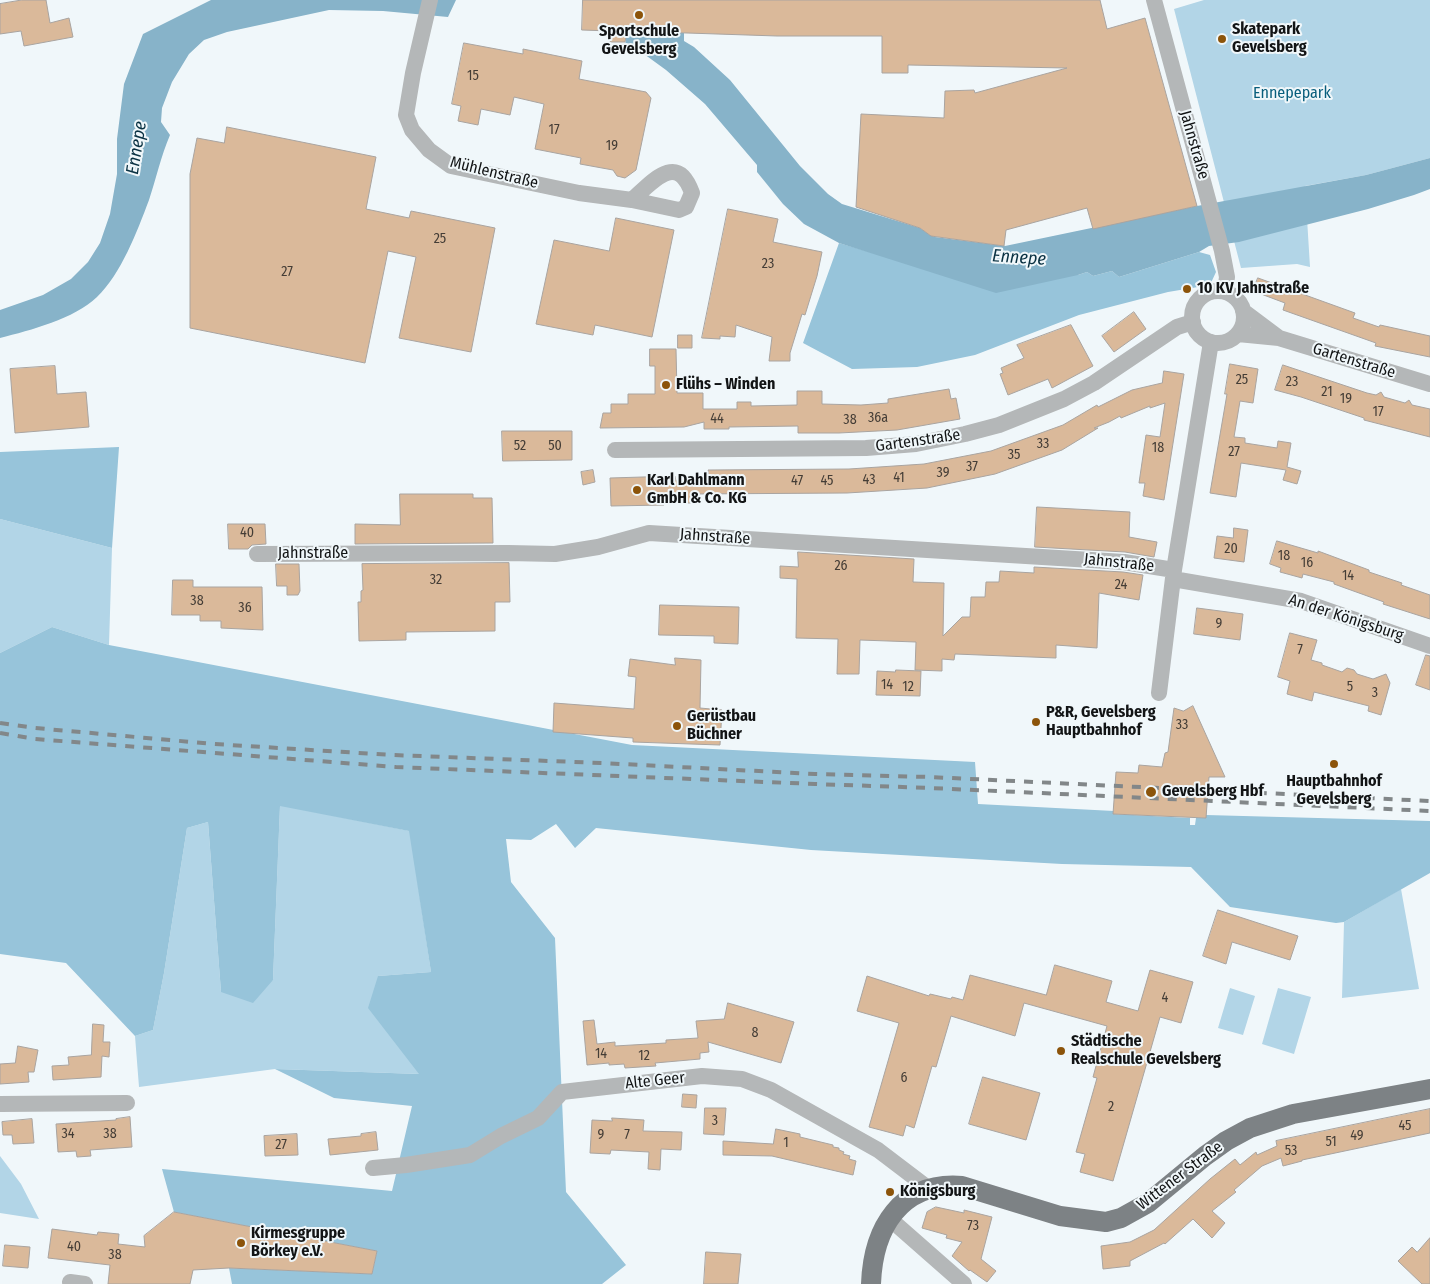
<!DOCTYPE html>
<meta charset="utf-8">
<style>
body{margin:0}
canvas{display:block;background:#f0f7fa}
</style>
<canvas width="1430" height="1284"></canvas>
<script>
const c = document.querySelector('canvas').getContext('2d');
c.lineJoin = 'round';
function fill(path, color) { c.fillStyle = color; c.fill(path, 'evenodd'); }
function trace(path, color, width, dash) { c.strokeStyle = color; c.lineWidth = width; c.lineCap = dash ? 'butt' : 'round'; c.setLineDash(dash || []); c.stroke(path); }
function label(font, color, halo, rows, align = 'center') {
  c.font = font + ' "Fira Sans Condensed",sans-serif'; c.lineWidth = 4; c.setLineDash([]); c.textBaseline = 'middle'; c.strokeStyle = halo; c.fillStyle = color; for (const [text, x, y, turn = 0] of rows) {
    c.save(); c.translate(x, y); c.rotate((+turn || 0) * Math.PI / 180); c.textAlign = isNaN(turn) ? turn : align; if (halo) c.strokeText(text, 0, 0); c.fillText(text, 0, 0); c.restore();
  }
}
const green = new Path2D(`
 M1204 0H1430V158L1366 175 1305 186 1310 267 1297 264 1241 268 1174 9Z
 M0 519 112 548 109 645 52 627 0 653Z
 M280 805 410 831 431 972 378 976 420 1074 275 1069 139 1087 135 1036 153 1030 164 973 187 828 208 822 221 992 273 980Z
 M1401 889 1419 989 1342 998 1344 922Z
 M1230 988 1255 996 1243 1035 1218 1028Z
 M1278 988 1311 997 1294 1054 1262 1044Z
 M0 1156 21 1184 39 1219 0 1213Z`);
const forest = new Path2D(`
 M839 243 883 256 1078 275 1087 272 1093 276 1112 271 1119 277 1199 252 1210 255 1216 272 1210 285 1168 292 1079 315 975 355 917 367 852 369 803 343Z
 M119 447 112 548 0 519V452Z
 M52 627 109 645 632 745 975 762 978 804 1114 811V814L1190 818V825H1195L1196 818H1206V815L1430 821V873L1344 922 1336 923 1230 907 1191 867 1062 864 811 850 596 828 575 848 556 824 531 840 506 839 511 882 555 938 566 1192 626 1265 602 1284H232L229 1268 372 1274 377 1251 174 1212 162 1169 392 1191 412 1106 334 1098 275 1069 419 1074 368 1008 378 976 431 972 409 831 280 806 273 980 253 1003 221 992 208 822 187 828 164 973 153 1030 135 1036 66 963 0 954V653Z`);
const water = new Path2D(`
 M211 0H456L448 17 383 11 329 10 227 32 204 40 189 54 172 82 162 108 161 122 170 135C161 156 156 179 149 200 137 232 121 274 97 297 74 319 31 330 0 338V310L43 295 71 279 88 262 100 243 110 214 117 174V139L124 84 143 34Z
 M627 31 684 33V41L694 47 730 80 800 166 828 194 842 204 920 228 930 235 935 237 1005 246 1197 206 1366 175 1430 158V189L1414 195 1368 209 1239 242 1209 246 1199 252 1119 277 1112 271 1093 276 1087 272 1078 275 996 293 839 243 804 224 783 204 757 172V165L705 104 666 70 633 46H625Z`);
const building = new Path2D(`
 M22 0H46L50 23 69 18 73 37 24 46 21 31 0 34V4Z
 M583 0H1100L1107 29 1145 18 1197 206 1093 229 1087 208 1006 230 1004 246 931 236 920 228 856 207 861 114 944 118 945 91 974 90 975 93 1067 68 908 65V73H882V36H777L627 31 625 42H610V31L582 30Z
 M464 43 523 54V49L582 61 579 79 646 92 651 98 636 170 625 178 617 176 613 170 580 164 581 158 535 149 544 104 514 97 510 115 481 109 478 125 458 121 461 106 452 104Z
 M227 127 376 157 366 209 409 218 411 211 495 228 471 352 399 338 416 257 388 251 365 363 190 328V174L197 138 224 143Z
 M728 209 778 219 773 242 822 252 817 276 805 315 802 314 790 353V361H769L772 337 736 325 735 337 720 336V339L702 338Z
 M616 218 674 230 652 337 595 325 593 335 536 324 554 240 609 251Z
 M1258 278 1355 313 1353 318 1379 327 1380 325 1430 336V357L1375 346 1376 343 1283 310 1285 303 1253 291Z
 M1134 312 1146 329 1114 352 1102 336Z
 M1071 325 1093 366 1052 388 1048 379 1008 395 1000 374 1003 373 1001 368 1024 358 1017 345Z
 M678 335H692V348H678Z
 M650 349H676L677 393H703V409H737V402H751V406L797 405V391H822V404L861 405 888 403V399L949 389 951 399 956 398 960 419 897 430 839 433H798V426L729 427V429H704V422L684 427 600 428 603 413H611V404H628V394H655V366H650Z
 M1230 364 1258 369 1253 403 1240 401 1234 437 1245 438V443L1277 448 1278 441 1291 443 1287 467 1301 471 1297 484 1283 480 1286 470 1241 463 1236 497 1210 493 1227 394H1225Z
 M1283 365 1367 393 1376 395 1381 392 1384 397 1405 403 1409 400 1412 405 1430 409V437L1364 420V418L1301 397 1275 390Z
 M55 366 57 394 86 392 89 427 15 433 10 369Z
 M1164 371 1184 374 1164 500 1143 496 1145 483H1139L1146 435 1160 437 1165 403 1150 408V406L1121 418 1120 416 1109 422 1094 428H1098L1062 450 995 474 927 488 847 493 691 494V503H664V505L611 506 610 478 675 476 676 481 709 480 708 470 849 469 924 464 991 451 1063 425 1097 405 1098 407 1132 390 1162 383Z
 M502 431H572V460L503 461Z
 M593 470 595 482 583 485 581 472Z
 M400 494H473V498H492L493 543 355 544V524L400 525Z
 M1037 507 1130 512 1129 537 1157 542 1154 557 1125 552 1035 547Z
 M228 524H265L266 544 252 545 248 549H229Z
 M1234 528 1248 530 1244 562 1214 558 1217 536 1233 538Z
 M1277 541 1318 553V551L1369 570V572L1402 583 1401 585 1430 595V619L1383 604 1384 602 1334 584V582L1303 574 1302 578 1280 572 1281 568 1270 564Z
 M798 552 914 559 913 582 944 583 943 636 962 617H970L971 597H985L986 582H999L1000 571 1034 573V567L1123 572 1143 575 1139 600 1099 593 1097 648 1056 645V658L955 654 954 660 942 659V671L915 670 916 642 860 640 859 674H837L838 639 796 638 797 579 780 578V566L798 567Z
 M509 563 510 602H495V631L406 632V640L359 641 358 602H361V591L363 590 362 564Z
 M276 564H299L300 591 298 595H287V586H277Z
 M173 580H193V587H262L263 630 221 628V621H200V615H172Z
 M660 605 739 607 738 644 714 643V636L659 635Z
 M1197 608 1243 614 1240 640 1194 634Z
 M1290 633 1317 640 1311 660 1322 663V665L1342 672 1347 668 1354 670 1357 674 1373 679 1386 674 1390 683 1381 715 1368 711 1369 706 1314 692 1312 701 1287 694 1290 681 1278 677Z
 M1426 655 1430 656V690L1416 685Z
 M675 658 701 660 700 708 722 710 720 745 633 742V738L553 732 554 703 634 709 636 677 628 676 630 659 675 665Z
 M896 670 921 671 920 696 876 695 877 671 895 672Z
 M1193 706 1225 777H1209L1206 818 1113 814 1116 772 1138 773 1139 765 1162 767 1165 753 1168 752 1174 708 1183 711Z
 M1218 910 1298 936 1290 960 1232 942 1226 964 1203 956Z
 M1055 965 1112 981 1106 1002 1138 1011 1150 970 1193 982 1181 1023 1160 1017 1113 1181 1080 1172 1085 1154 1076 1152 1097 1078 1093 1077 1107 1026 1024 1003 1015 1036 951 1016 936 1067 932 1066 914 1128 906 1125 903 1136 869 1127 899 1023 857 1011 867 976 929 996 930 994 951 999 952 997 963 1000 970 975 1046 995Z
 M728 1003 794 1022 781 1063 708 1042 709 1052 700 1053V1059L655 1063 656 1066 625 1068 624 1064 609 1065V1063L587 1065 583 1021 594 1020 597 1044 615 1042V1046L666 1043V1040L698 1038 696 1021 724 1019Z
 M93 1024 104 1025 103 1042H110L109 1057 102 1056 101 1077 53 1080 52 1066 69 1065 68 1057 91 1055Z
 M18 1046 38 1050 34 1072H28L29 1082 0 1084V1064L15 1063Z
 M983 1077 1040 1093 1026 1140 969 1124Z
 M683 1094 697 1095 696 1108 682 1107Z
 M705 1108H726L724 1135 704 1134Z
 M1430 1109V1133L1302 1160V1161L1283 1166 1281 1158 1262 1166 1234 1190 1236 1192 1212 1211 1225 1223 1212 1238 1193 1219 1165 1244 1164 1243 1130 1261V1266L1103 1269 1101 1246 1130 1242 1154 1230 1210 1179 1235 1159 1240 1165 1256 1152 1257 1155 1277 1146 1276 1141Z
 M130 1117 132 1147 90 1150 91 1156 77 1157 76 1151 58 1152 56 1124 116 1120V1119Z
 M612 1118 644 1120 643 1131 682 1132 681 1150 661 1149 660 1170 648 1169 649 1152 611 1150 610 1154 590 1153 592 1120 612 1121Z
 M32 1119 34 1143 13 1144 12 1135H3L2 1122Z
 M776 1129 800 1134V1137L833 1145V1147L839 1148V1150L844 1152 843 1154 850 1156 849 1159 856 1161 853 1175 772 1156 723 1155V1141L773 1144Z
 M376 1132 378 1150 330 1155 328 1139 361 1136V1134Z
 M297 1134 298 1155 265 1156 264 1136Z
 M936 1207 964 1213V1210L992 1217 981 1259 996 1271 987 1282 970 1270 969 1271 952 1256 962 1242 946 1238 947 1235 922 1228 927 1212Z
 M174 1212 377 1251 372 1274 229 1268 193 1270 190 1284H108L110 1265 48 1258 52 1229 97 1235 98 1232 119 1234 118 1244 145 1247 144 1236Z
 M1430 1238V1284H1422L1398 1261 1412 1247 1417 1252Z
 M5 1245 30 1247 28 1268 3 1266Z
 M706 1252 741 1254 738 1284H704Z`);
const minor = new Path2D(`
 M430 0 413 73 406 115 412 130 429 150 451 166 579 193 632 200 679 210 686 207 692 193C677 151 652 182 632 200
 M1154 0 1222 251 1227 277 1225 292
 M1192 317a26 26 0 1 1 52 0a26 26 0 1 1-52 0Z
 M1243 311 1279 338
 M1238 334 1279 338 1430 384
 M615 450 866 448 916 444 965 434 999 425 1064 399 1094 383 1177 327 1193 322
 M257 554 508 553 555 554 598 547 649 533 1124 562 1174 570
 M1173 579 1301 601 1430 646
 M1159 693 1174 570 1211 342
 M0 1104 127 1103
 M373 1168 406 1165 470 1155 501 1136 538 1118 562 1092 702 1076 742 1079 771 1090 878 1150 928 1188
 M890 1219 964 1284
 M70 1282 85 1284`);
const major = new Path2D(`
 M871 1284C873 1228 901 1181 962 1186L1060 1216 1106 1222 1121 1218 1148 1203 1205 1156 1226 1141 1250 1128 1293 1114 1430 1089`);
const rail = new Path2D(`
 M0 723 35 728 214 744 393 755 602 763 815 774 930 777 1430 801
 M0 733 35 739 396 767 815 784 931 788 1430 811`);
const markers = [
 [639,15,5,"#8c540a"],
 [1222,39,5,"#8c540a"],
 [1187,289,5,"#8c540a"],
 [666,385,5,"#8c540a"],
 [637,490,5,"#8c540a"],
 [1036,722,5,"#8c540a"],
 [677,726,5,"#8c540a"],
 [1334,764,5,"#8c540a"],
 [1151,792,6,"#8c540a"],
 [1061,1051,5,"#8c540a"],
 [890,1192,5,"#8c540a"],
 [241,1243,5,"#8c540a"]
];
const numberNames = [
 ["15",473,76],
 ["17",554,130],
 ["19",612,146],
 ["25",440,239],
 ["23",768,264],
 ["27",287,272],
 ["25",1242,380],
 ["23",1292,382],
 ["21",1327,392],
 ["19",1346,399],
 ["17",1378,412],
 ["36a",878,418],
 ["44",717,419],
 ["38",850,420],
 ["33",1043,444],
 ["52",520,446],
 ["50",555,446],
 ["18",1158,448],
 ["27",1234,452],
 ["35",1014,455],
 ["37",972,467],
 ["39",943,473],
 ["41",899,478],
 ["43",869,480],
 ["47",797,481],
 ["45",827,481],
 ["40",247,533],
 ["20",1231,549],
 ["18",1284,556],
 ["16",1307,563],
 ["26",841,566],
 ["14",1348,576],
 ["32",436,580],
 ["24",1121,585],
 ["38",197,601],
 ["36",245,608],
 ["9",1219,624],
 ["7",1300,650],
 ["14",887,685],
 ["12",908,687],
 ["5",1350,687],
 ["3",1375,693],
 ["33",1182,725],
 ["4",1165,998],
 ["8",755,1033],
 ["14",601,1054],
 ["12",644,1056],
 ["6",904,1078],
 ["2",1111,1107],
 ["3",715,1121],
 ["45",1405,1126],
 ["34",68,1134],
 ["38",110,1134],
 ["9",601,1135],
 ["7",627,1135],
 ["49",1357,1136],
 ["51",1331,1142],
 ["1",786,1143],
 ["27",281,1145],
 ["53",1291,1151],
 ["73",973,1226],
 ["40",74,1247],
 ["38",115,1255]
];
const poiNames = [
 ["Skatepark",1232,30],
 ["Gevelsberg",1232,48],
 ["Sportschule",639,32,"center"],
 ["Gevelsberg",639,50,"center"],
 ["10 KV Jahnstraße",1197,289],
 ["Flühs – Winden",676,385],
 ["Karl Dahlmann",647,481],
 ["GmbH & Co. KG",647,499],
 ["P&R, Gevelsberg",1046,713],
 ["Hauptbahnhof",1046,731],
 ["Gerüstbau",687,717],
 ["Büchner",687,735],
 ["Hauptbahnhof",1334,782,"center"],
 ["Gevelsberg",1334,800,"center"],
 ["Gevelsberg Hbf",1162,792],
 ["Städtische",1071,1042],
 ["Realschule Gevelsberg",1071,1060],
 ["Königsburg",900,1192],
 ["Kirmesgruppe",251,1234],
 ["Börkey e.V.",251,1252]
];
const parkNames = [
 ["Ennepepark",1292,94]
];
const streetNames = [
 ["Jahnstraße",1194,145,74],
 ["Mühlenstraße",494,173,14],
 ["Gartenstraße",1354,361,17],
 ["Gartenstraße",918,441,-8],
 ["Jahnstraße",715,537,4],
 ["Jahnstraße",313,554],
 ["Jahnstraße",1119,563,6],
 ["An der Königsburg",1346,618,18],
 ["Alte Geer",655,1081,-6],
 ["Wittener Straße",1180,1176,-37]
];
const waterNames = [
 ["Ennepe",137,148,-81],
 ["Ennepe",1019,258,4]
];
fill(green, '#b2d5e7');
fill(forest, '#97c4da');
fill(water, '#87b3c9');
fill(building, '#dab99a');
trace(building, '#a9a4a0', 1);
trace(minor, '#b4b7b8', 16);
trace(major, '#7d8285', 20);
trace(rail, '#828789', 4, [9, 9]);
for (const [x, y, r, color] of markers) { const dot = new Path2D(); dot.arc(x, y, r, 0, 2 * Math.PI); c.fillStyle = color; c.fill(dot); trace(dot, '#f0f7fa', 2); }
label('14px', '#443d36', null, numberNames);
label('bold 16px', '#121415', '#f0f7fa', poiNames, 'left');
label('16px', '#085e7c', '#f0f7fa', parkNames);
label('16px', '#121415', '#f0f7fa', streetNames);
label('italic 18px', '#093142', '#f0f7fa', waterNames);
</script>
